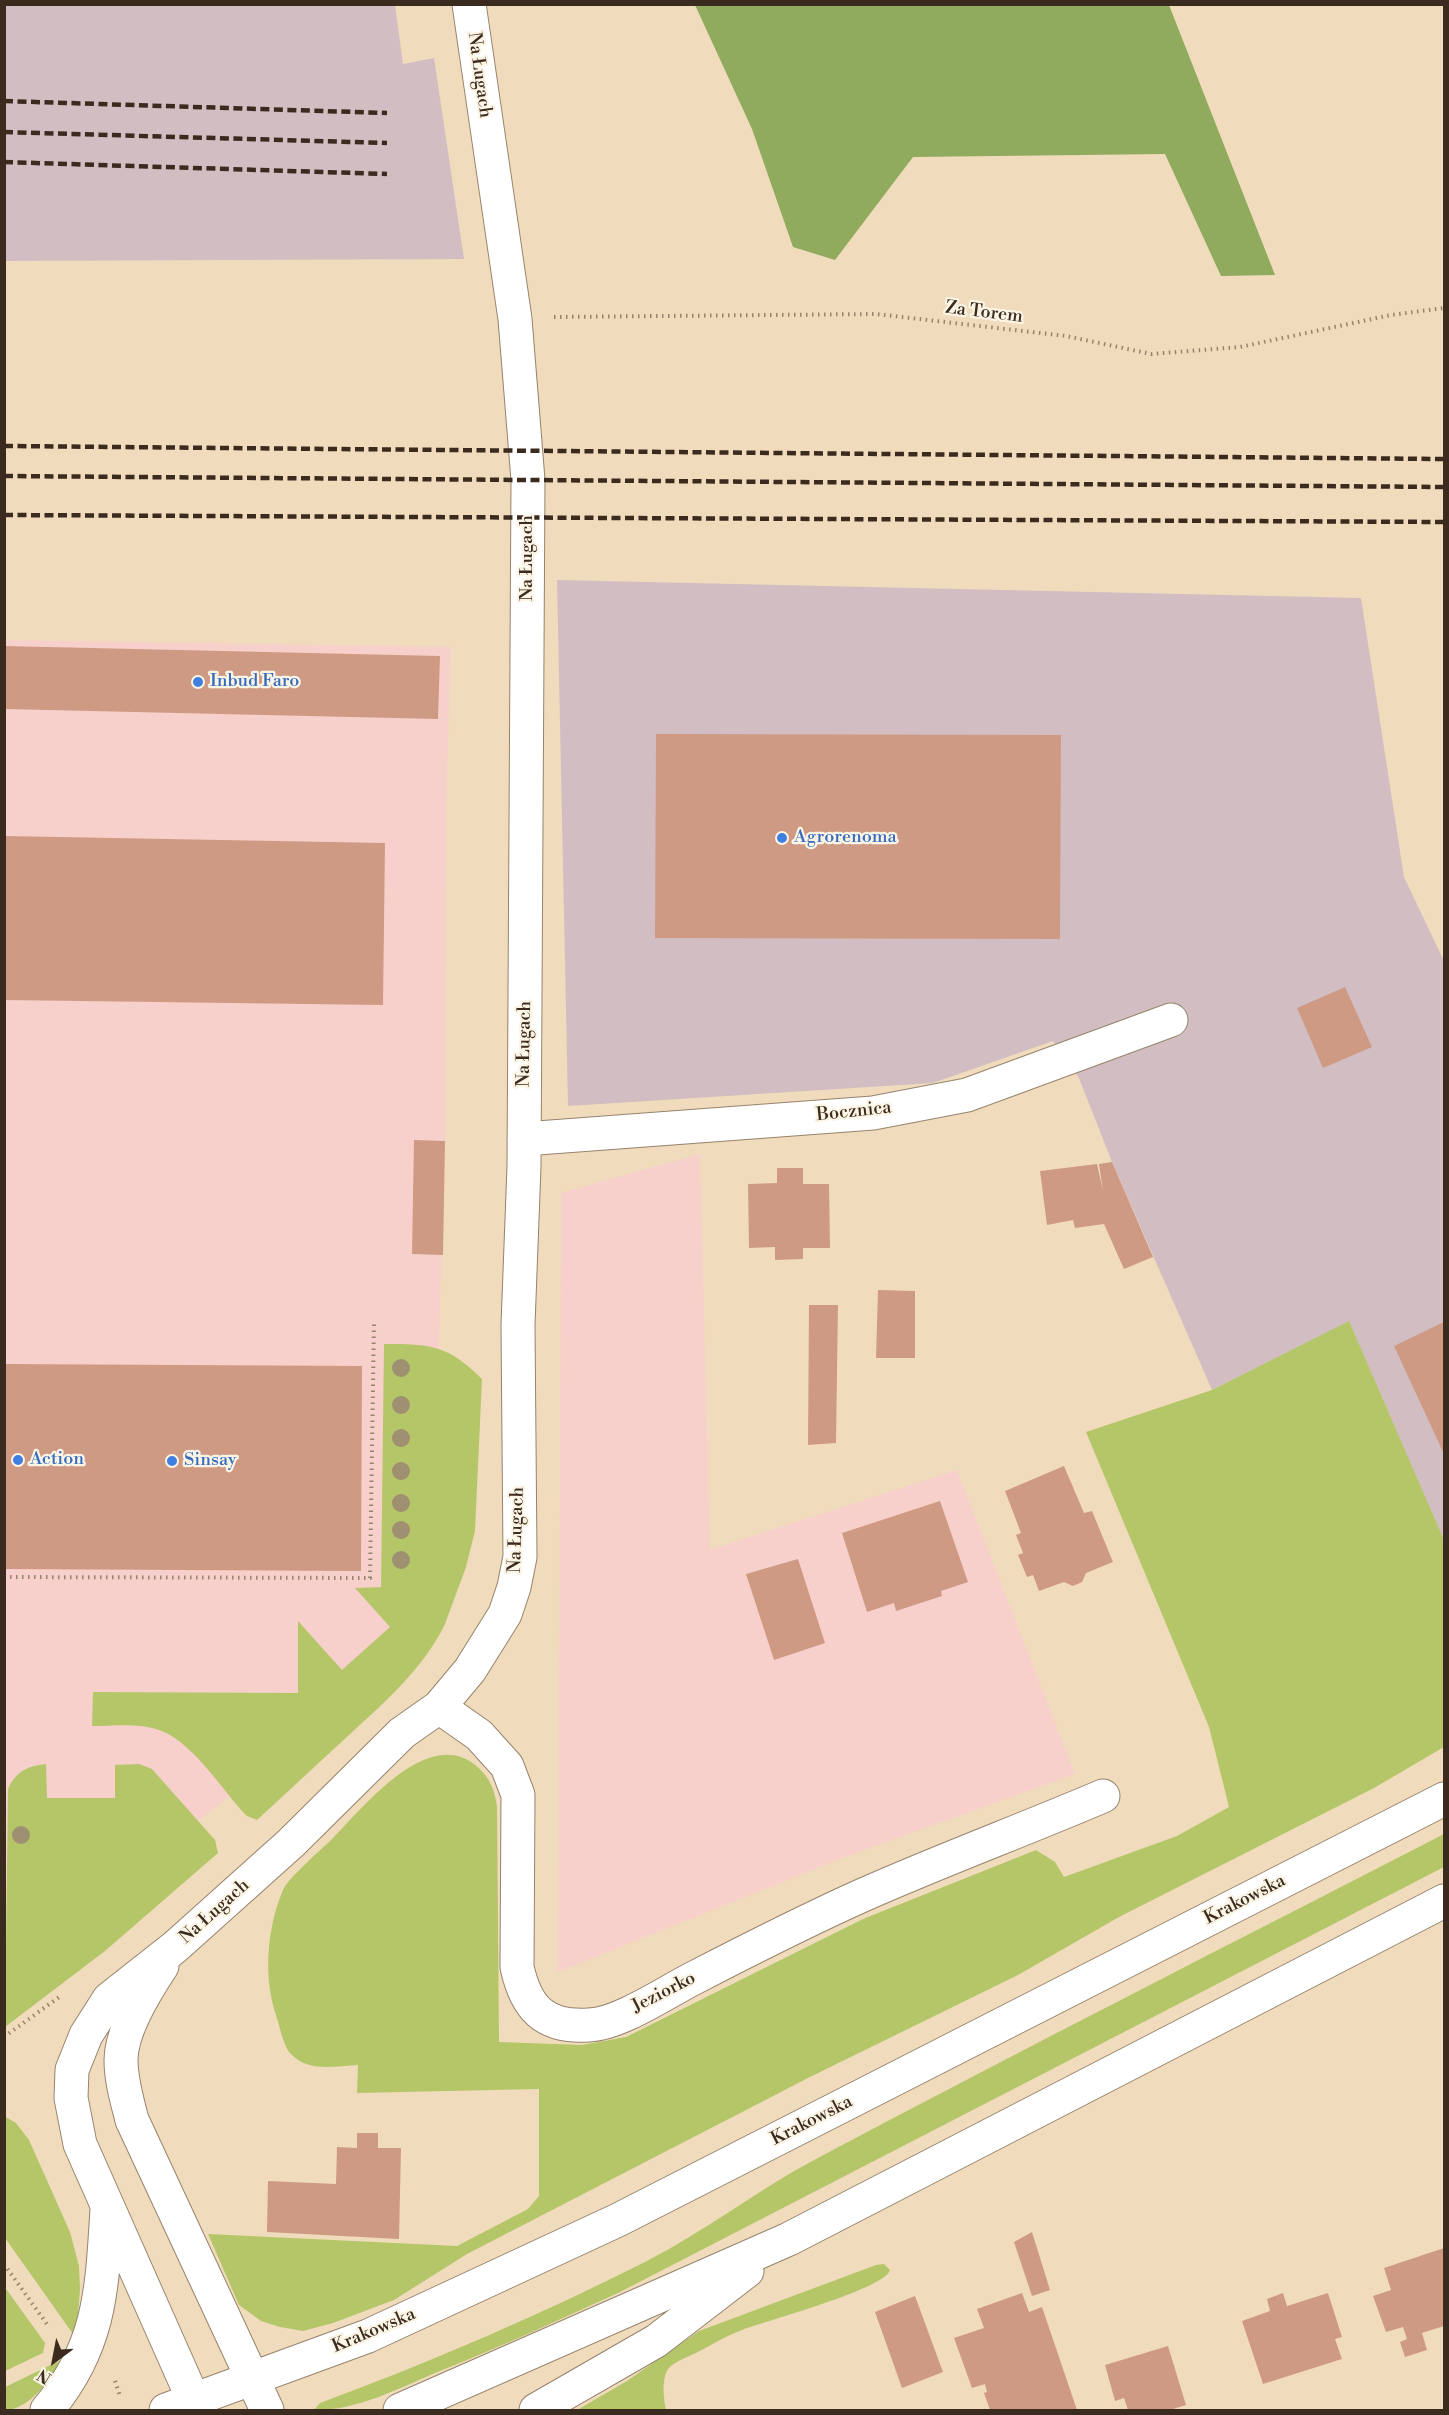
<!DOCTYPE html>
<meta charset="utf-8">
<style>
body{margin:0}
#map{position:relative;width:1449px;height:2415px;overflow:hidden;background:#f0dcbc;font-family:"Libre Bodoni",serif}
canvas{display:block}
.frame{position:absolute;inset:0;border:6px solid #3b2a1e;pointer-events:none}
.north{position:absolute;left:24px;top:2331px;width:60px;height:60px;-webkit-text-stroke:4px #fcf5e5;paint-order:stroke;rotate:212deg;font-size:16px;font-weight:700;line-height:24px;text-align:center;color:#3b2a1e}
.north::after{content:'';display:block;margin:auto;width:21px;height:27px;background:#3b2a1e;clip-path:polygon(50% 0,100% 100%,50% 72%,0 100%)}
</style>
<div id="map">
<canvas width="1449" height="2415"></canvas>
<div class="frame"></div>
<div class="north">N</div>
</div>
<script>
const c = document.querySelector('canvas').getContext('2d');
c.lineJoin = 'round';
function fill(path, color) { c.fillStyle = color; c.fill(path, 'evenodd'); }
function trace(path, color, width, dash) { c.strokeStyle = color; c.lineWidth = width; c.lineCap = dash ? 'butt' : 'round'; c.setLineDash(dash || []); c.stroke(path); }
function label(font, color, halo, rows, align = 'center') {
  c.font = font + ' "Libre Bodoni",serif'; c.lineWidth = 4.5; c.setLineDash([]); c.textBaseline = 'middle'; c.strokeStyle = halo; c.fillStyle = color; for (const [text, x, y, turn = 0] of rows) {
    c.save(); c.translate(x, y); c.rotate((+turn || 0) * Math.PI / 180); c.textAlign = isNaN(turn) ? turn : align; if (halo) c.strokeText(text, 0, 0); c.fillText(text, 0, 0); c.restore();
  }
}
const built = new Path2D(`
 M5 640 451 647 446 803 445 1141 435 1468V1631L5 1976Z
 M700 1154 710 1550 957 1470 1075 1774 850 1855 558 1972 561 1193Z`);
const industrial = new Path2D(`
 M4 5H395L403 64 434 58 464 259 5 261Z
 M557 580 1361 598 1404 877 1444 961V1541L1349 1322 1212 1390 1112 1162 1079 1078 1053 1041 933 1083 568 1106Z`);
const green = new Path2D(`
 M1349 1321 1444 1540V1747L1374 1788 1119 1917 1018 1975 810 2077 467 2254 394 2300 333 2323 303 2331 280 2327 261 2321 239 2305 208 2234 457 2246 528 2209 539 2196V2089L357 2093 358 2065C335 2066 308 2073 290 2053 284 2047 279 2024 276 2015 263 1976 267 1928 283 1890 288 1878 322 1849 333 1838 363 1808 426 1728 474 1764 489 1776 494 1787 497 1806L499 2042 582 2045 626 2037 863 1919 1036 1850 1055 1862 1064 1877 1177 1836 1229 1807 1209 1727 1086 1432 1212 1390Z
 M384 1344C431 1344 448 1345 482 1379L475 1531 466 1567 445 1624C424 1668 384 1703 349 1735 318 1763 288 1792 257 1820L247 1816 242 1811C220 1786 189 1738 156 1729 137 1723 112 1726 92 1726L93 1692 298 1693V1621L342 1670 390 1627 355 1588 381 1587Z
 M46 1764 47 1798H115V1765L139 1764 152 1769 215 1840 218 1853 105 1951 5 2027 8 1789C16 1771 28 1766 46 1764Z
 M1444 1834V1867L620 2292C559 2320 498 2348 435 2373 398 2389 355 2411 314 2410L320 2403C431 2362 540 2315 645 2262 704 2232 756 2191 814 2160 1023 2049 1234 1942 1444 1834Z
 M4 2116 16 2123 29 2140 70 2232 79 2266 80 2290 78 2314 73 2334 5 2238Z
 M884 2264 890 2270C885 2289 765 2321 742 2330 726 2336 711 2345 696 2353 687 2357 674 2362 668 2369 661 2380 664 2399 666 2410H577L627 2381 699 2331 876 2265Z
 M4 2286 45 2343 43 2353 5 2371Z
 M61 2360C51 2379 29 2410 5 2410V2387Z`);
const forest = new Path2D(`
 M695 5H1169L1275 275 1221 276 1165 154 913 157 835 260 793 247 752 129Z`);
const building = new Path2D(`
 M4 646 440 656 438 719 4 709Z
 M656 734 1061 735 1060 939 655 938Z
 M4 836 385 843 383 1005 4 1000Z
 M1345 987 1372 1047 1323 1068 1297 1008Z
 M414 1140 445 1141 443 1255 412 1254Z
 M1112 1162 1153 1257 1124 1269 1104 1224 1075 1228 1073 1220 1047 1225 1040 1171 1097 1164 1103 1191 1099 1164Z
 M777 1168H803V1184H829L830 1248H803V1259L775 1260V1247L749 1248 748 1184 777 1183Z
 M878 1290 915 1291V1358H876Z
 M809 1305H838L836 1443 808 1445Z
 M1444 1322V1454L1394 1346Z
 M4 1364 362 1366 361 1571 4 1569Z
 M1064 1466 1084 1513 1092 1511 1113 1562 1086 1573 1082 1582 1073 1586 1064 1582 1039 1591 1033 1575 1027 1577 1018 1555 1023 1553 1016 1535 1021 1533 1005 1491Z
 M940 1501 968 1582 941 1591 942 1596 896 1611 894 1603 867 1612 842 1533Z
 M798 1559 825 1643 774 1660 746 1574Z
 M357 2133H378V2148H401L399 2239 267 2232 268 2181 336 2184 337 2147 357 2148Z
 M1032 2232 1050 2290 1032 2296 1014 2242Z
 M1444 2248V2326L1422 2333 1427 2350 1405 2357 1400 2342 1407 2339 1403 2327 1386 2332 1373 2296 1391 2290 1384 2268Z
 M1022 2293 1029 2312 1042 2307 1077 2410H990L984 2393 987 2392 985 2384 972 2388 954 2338 984 2328 977 2309Z
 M1283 2293 1287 2306 1328 2293 1342 2337 1335 2339 1342 2359 1263 2384 1242 2321 1270 2311 1267 2299Z
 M915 2296 943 2372 902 2388 875 2312Z
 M1168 2346 1186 2405 1170 2410H1128L1124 2398 1115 2401 1105 2365Z`);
const path = new Path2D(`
 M554 317 876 314 1066 336 1151 354 1240 347 1391 315 1444 308
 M4 1577 370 1578 374 1323
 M4 2037 62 1995
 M4 2264 49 2327
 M115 2381 120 2396`);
const minor = new Path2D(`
 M524 1139 873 1113 967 1095 1171 1020
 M439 1707 479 1735 507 1766 518 1795 517 1967C526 2008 544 2028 589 2025 619 2024 665 1993 692 1979 748 1950 805 1921 863 1895 942 1860 1023 1830 1103 1796
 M162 1966C146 1990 121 2031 121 2060 121 2081 127 2100 132 2120L253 2380
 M194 2401 80 2144 71 2098 72 2070 86 2035 109 1999 175 1947 291 1843 402 1733 439 1707 470 1670 505 1614 514 1587 520 1557 518 1325 524 1166 528 480 515 319 469 4
 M47 2410C101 2346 102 2289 107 2209`);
const major = new Path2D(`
 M253 2380 267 2410
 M166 2410 368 2336 618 2220 1444 1799
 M400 2410 789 2239 1444 1901
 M536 2410 656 2341 747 2271`);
const rail = new Path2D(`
 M4 101 387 113
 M4 132 387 143
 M4 162 387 174
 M4 446 1444 459
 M4 476 1444 487
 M4 515 1444 522`);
const trees = [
 [401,1368],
 [401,1405],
 [401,1438],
 [401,1471],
 [401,1503],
 [401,1530],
 [401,1560],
 [21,1835]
];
const markers = [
 [198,682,6,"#3f7fe0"],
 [782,838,6,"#3f7fe0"],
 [18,1460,6,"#3f7fe0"],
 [172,1461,6,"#3f7fe0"]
];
const streetNames = [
 ["Na Ługach",479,75,82],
 ["Za Torem",984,313,7],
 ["Na Ługach",528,558,-90],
 ["Na Ługach",525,1044,-89],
 ["Bocznica",854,1112,-6],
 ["Na Ługach",517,1530,-88],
 ["Krakowska",1245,1900,-27],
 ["Na Ługach",215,1912,-42],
 ["Jeziorko",664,1993,-27],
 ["Krakowska",812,2121,-27],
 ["Krakowska",374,2331,-23]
];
const shopNames = [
 ["Inbud Faro",210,682],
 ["Agrorenoma",794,838],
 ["Action",30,1460],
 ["Sinsay",184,1461]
];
fill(built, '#f7d0cb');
fill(industrial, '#d2bec2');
fill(green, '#b5c669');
fill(forest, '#90ab5d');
fill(building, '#cf9a84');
trace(minor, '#96836d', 35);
trace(major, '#96836d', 35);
trace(path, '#96836d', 4, [1.5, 4.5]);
trace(minor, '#fff', 33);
trace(major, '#fff', 33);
trace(rail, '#3b2a1e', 4.5, [9, 4.5]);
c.fillStyle = '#9e9070';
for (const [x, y] of trees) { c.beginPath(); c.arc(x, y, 9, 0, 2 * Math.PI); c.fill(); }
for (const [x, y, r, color] of markers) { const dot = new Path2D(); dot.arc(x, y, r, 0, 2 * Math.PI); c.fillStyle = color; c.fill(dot); trace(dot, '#fcf5e5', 2); }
label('18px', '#3b2a1e', '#fcf5e5', streetNames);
label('18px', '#366cbe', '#fcf5e5', shopNames, 'left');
</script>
